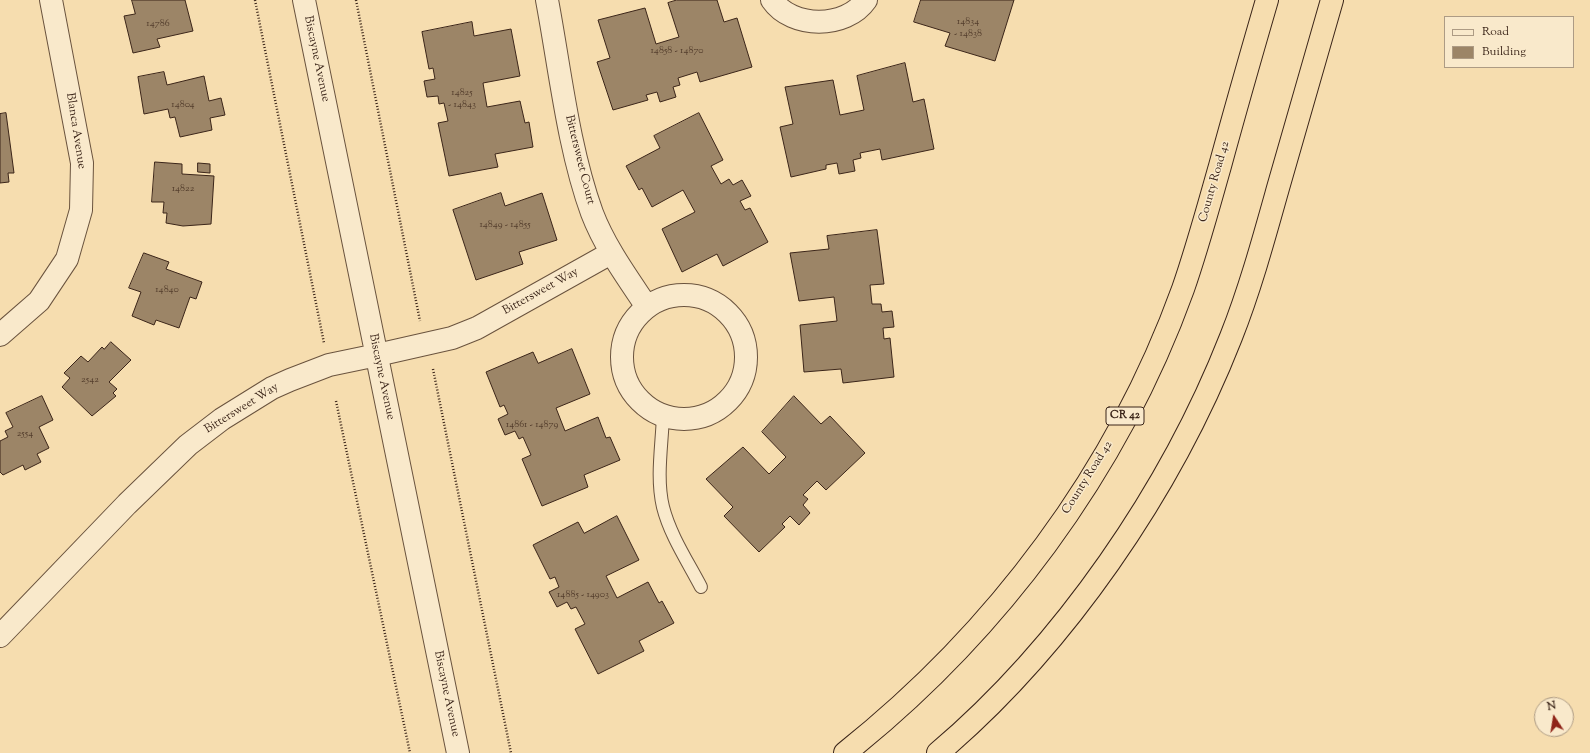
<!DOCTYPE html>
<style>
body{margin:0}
#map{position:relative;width:1590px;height:753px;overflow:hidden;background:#f6ddaf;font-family:"Sorts Mill Goudy",serif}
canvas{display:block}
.legend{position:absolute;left:1444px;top:16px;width:130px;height:52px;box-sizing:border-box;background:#f9e9cb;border:1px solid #ad9b84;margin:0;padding:5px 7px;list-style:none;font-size:12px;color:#3b2519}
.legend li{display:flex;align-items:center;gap:8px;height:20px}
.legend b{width:20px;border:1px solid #ad9b84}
.north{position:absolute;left:1534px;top:697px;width:40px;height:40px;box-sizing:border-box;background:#f9e9cb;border:1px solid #ad9b84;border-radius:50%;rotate:348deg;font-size:11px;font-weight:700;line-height:16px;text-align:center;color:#3b2519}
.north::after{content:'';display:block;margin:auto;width:14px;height:18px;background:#8f2418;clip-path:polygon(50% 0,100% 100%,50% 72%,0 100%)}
</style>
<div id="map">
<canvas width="1590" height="753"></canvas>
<ul class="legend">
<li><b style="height:5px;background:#f9e9cb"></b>Road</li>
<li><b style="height:11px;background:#9c8567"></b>Building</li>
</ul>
<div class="north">N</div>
</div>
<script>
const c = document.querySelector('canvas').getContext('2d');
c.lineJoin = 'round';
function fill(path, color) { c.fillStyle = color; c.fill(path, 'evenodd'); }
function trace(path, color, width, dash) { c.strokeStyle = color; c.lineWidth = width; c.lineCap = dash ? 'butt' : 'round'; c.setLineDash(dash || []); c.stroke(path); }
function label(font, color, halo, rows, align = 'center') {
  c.font = font + ' "Sorts Mill Goudy",serif'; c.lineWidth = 3; c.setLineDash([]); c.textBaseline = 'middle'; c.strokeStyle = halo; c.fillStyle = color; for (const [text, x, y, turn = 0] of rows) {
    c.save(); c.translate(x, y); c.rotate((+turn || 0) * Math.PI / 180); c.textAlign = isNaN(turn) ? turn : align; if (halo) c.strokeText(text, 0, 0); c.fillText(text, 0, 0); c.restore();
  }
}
const building = new Path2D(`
 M132 0H185L193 31 157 39 160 47 133 53 124 16 135 14Z
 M677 0H717L724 22 737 18 752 67 700 82 697 72 678 78 680 85 673 87 676 97 660 102 657 92 646 95 648 100 613 110 597 62 610 58 598 20 645 8 656 44 679 37 668 3Z
 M921 0H1014L995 61 945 46 950 33 914 22Z
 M472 22 474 36 511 29 520 76 483 83 487 107 520 101 525 123 529 122 533 147 495 154 498 167 449 176 438 123 448 121 444 103 439 104 438 96 427 97 424 81 435 79 433 68 429 69 422 32Z
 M905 63 913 102 924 99 934 149 882 160 880 149 860 153 861 158 853 160 855 171 839 174 837 163 826 165V169L791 177 780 127 793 124 785 87 833 80 840 115 864 110 857 76Z
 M164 72 167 85 204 76 209 101 221 98 225 115 210 118 212 130 180 137 175 117 170 118 168 109 144 114 138 77Z
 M6 113 14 173H8L9 182 0 183V114Z
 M699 113 723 160 711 166 721 184 729 179 733 185 742 180 751 196 740 201 745 210 750 208 768 242 723 266 717 254 682 272 662 229 695 212 683 190 652 207 642 188 639 190 626 166 660 148 654 136Z
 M155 162 182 164V174L214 176 211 224 183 226 166 223 167 213H163L164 202H152Z
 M198 163 210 164V173L198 172Z
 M501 193 505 206 542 193 557 240 519 252 523 264 476 280 453 210Z
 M877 230 884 284 870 285 872 304H881L882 312 892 311 894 327 883 328 884 339 890 338 894 377 843 383 841 369 804 372 800 325 837 321 834 297 799 301 790 253 829 249 827 236Z
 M144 253 169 262 166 269 202 282 196 299 190 297 179 328 156 320 154 325 132 316 141 292 129 288Z
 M111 342 131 360 109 382 117 389 113 393 116 396 92 416 62 387 70 378 64 373 81 356 88 362 102 347 104 349Z
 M572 349 590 394 556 408 565 431 598 417 606 438 610 437 620 460 584 475 588 487 542 506 522 459 531 455 523 437 519 439 515 431 505 435 498 419 508 414 504 405 500 407 486 372 533 352 538 363Z
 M42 396 53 420 39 427 49 448 37 454 41 462 25 470 23 465 3 475 0 472V441L8 437 5 431 13 427 6 413Z
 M794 396 821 424 830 416 865 453 826 490 817 481 803 495 808 499 803 505 810 513 799 525 790 516 782 524 785 527 759 552 724 516 733 507 706 479 743 447 769 474 786 457 762 432Z
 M617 516 639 560 606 576 617 598 648 582 659 603 662 601 674 623 639 641 644 651 598 674 575 629 585 624 576 607 571 609 567 602 557 607 549 592 559 587 555 577 550 579 533 545 578 522 584 533Z`);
const path = new Path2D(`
 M255 0 324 343
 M356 0 420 321
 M433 369 511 753
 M336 401 410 753`);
const service = new Path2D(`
 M663 415C662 445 656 478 663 507 670 535 688 562 701 587`);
const minor = new Path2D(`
 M547 0C560 69 568 147 592 213 605 247 627 277 647 307
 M772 0C792 29 846 29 866 0
 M622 357a62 62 0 1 1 124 0a62 62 0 1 1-124 0Z
 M0 335 39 301 67 259 81 210 82 163 51 0
 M377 355 452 338 477 328 611 253`);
const tertiary = new Path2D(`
 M304 0 458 753
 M0 636 127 504 188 445 222 419 272 388 290 380 329 365 377 355`);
const trunk = new Path2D(`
 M845 753C996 633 1117 472 1183 289 1197 249 1208 208 1220 166 1235 111 1251 55 1267 0
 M938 753C1064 646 1171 490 1231 337 1250 289 1264 238 1278 188 1296 125 1314 63 1332 0`);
const numberNames = [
 ["14834",968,22],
 ["- 14838",968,34],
 ["14786",158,24],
 ["14858 - 14870",677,51],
 ["14825",462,93],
 ["- 14843",462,105],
 ["14804",183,105],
 ["14822",183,189],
 ["14849 - 14855",505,225],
 ["14840",167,290],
 ["2542",90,380],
 ["14861 - 14879",532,425],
 ["2554",25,434],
 ["14885 - 14903",583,595]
];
const shields = [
 [1125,416,38]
];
const shieldNames = [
 ["CR 42",1125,416]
];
const streetNames = [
 ["Biscayne Avenue",316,59,78],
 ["Blanca Avenue",75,131,81],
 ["Bittersweet Court",579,160,76],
 ["County Road 42",1215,182,-74],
 ["Bittersweet Way",541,292,-29],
 ["Biscayne Avenue",381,377,78],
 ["Bittersweet Way",242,409,-32],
 ["County Road 42",1088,478,-58],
 ["Biscayne Avenue",446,694,78]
];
fill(building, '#9c8567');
trace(building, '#3b2519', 1);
trace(service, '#6a533e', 14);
trace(minor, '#6a533e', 24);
trace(tertiary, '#6a533e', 24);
trace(trunk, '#3b2519', 24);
trace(path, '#3b2519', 2.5, [1, 2]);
trace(service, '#f9e9cb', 12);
trace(minor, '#f9e9cb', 22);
trace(tertiary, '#f9e9cb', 22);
trace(trunk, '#f6ddaf', 22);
label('10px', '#533d2c', null, numberNames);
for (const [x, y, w] of shields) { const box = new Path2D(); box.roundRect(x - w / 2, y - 9, w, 18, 3); c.fillStyle = '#f9e9cb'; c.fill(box); trace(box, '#3b2519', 1); }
label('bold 11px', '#3b2519', null, shieldNames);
label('12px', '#3b2519', '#f9e9cb', streetNames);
</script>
